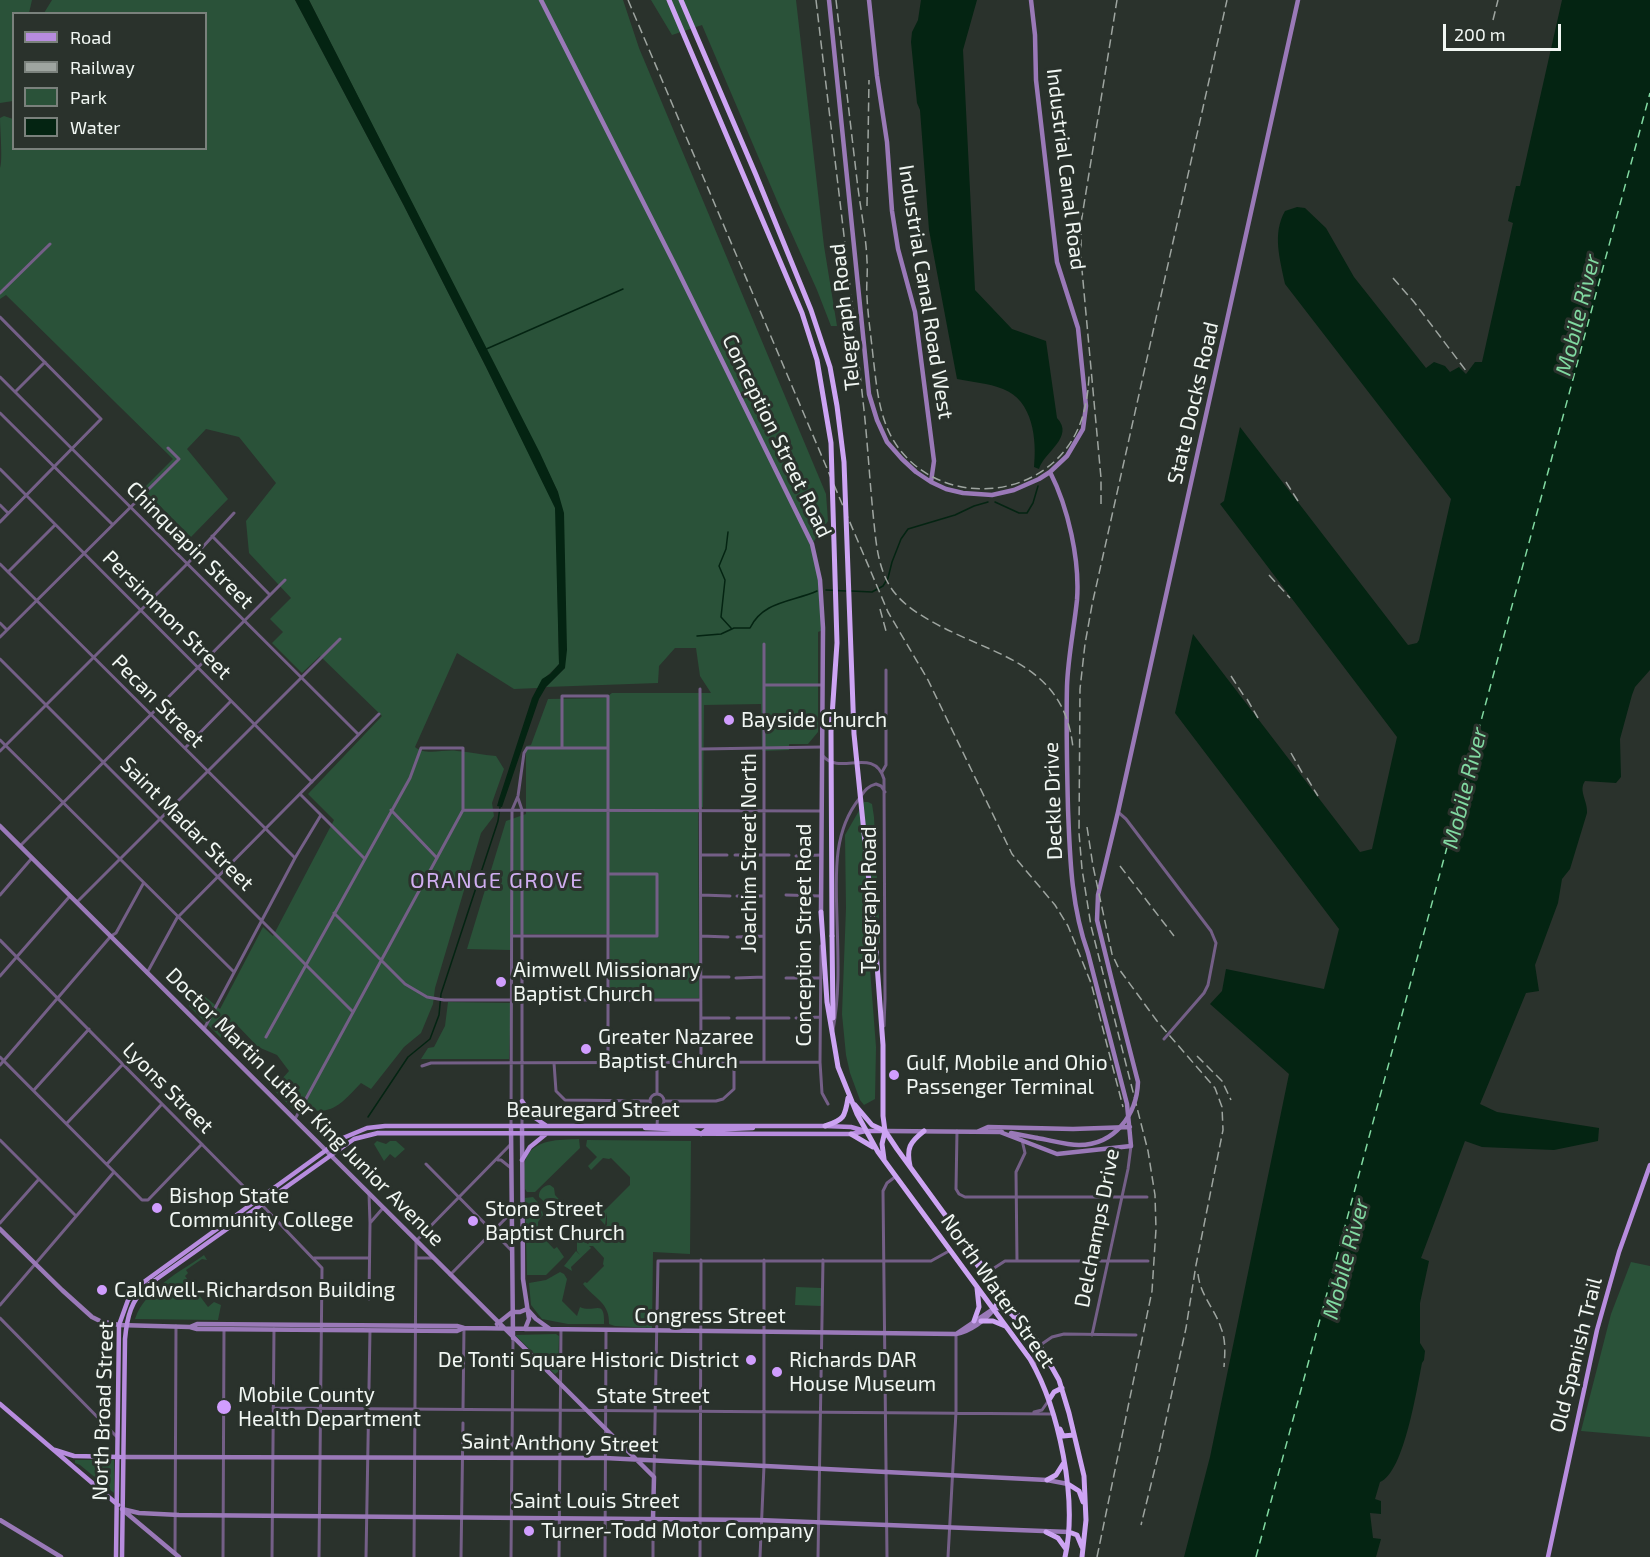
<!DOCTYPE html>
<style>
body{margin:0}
#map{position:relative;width:1650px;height:1557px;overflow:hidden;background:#2a322c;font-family:"Exo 2",sans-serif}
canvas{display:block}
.legend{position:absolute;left:12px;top:12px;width:195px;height:138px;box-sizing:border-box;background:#2a322c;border:2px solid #7a817c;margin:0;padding:8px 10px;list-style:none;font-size:18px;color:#f1f7f3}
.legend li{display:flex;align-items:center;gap:12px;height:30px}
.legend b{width:30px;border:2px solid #7a817c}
.scale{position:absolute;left:1443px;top:24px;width:118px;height:27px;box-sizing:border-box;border:3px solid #f1f7f3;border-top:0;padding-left:8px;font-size:18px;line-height:21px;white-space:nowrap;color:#f1f7f3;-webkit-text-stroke:4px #2a322c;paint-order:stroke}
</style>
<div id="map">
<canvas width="1650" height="1557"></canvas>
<ul class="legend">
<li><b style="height:8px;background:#b78cde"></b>Road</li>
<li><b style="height:8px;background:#9ea5a0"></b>Railway</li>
<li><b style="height:16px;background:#2a5239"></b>Park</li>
<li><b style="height:16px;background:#042412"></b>Water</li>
</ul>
<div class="scale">200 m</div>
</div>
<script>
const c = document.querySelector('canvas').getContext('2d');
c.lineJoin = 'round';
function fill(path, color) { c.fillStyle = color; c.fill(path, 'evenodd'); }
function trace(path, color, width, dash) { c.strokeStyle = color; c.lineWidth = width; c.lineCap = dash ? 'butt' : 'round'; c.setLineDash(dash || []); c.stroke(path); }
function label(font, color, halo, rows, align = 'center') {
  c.font = font + ' "Exo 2",sans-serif'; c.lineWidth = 6; c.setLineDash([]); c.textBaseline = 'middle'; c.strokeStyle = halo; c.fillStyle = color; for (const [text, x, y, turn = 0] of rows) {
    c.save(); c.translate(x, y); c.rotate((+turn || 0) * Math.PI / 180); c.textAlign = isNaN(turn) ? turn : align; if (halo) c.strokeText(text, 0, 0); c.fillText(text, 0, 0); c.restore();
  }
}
const green = new Path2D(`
 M0 0H32L29 13 14 14 13 101 0 103Z
 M52 0H295L403 204 486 367 556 508 559 664C552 672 543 678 538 688L514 689 457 653 415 747C425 756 444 749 457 751 470 752 483 755 496 756L504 769 492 803 494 816 481 833 435 988 433 1004 421 1033 404 1047 371 1089 361 1083C341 1104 329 1120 298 1105L295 1111 273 1089 289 1071 277 1055 258 1047 236 1024 221 1038 189 1006 197 990 220 1009 263 927 273 936 334 820 308 794 382 716 320 656 302 673 272 643 283 632 270 619 291 598 249 553 246 521 276 483 239 437 206 429 187 449 228 499 191 537 143 489 173 459 6 295 0 299V168C3 162 0 128 0 118L4 116 13 119 14 148H206V14L44 13Z
 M309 0H623L639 48 826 494 828 521 812 544 820 580 823 630 818 632V732L808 744H789V750L762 751 761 704 704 705 703 807 698 808 699 998H610V934H512L511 950 467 949 506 821 526 814V746L531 745 548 699 605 698 612 693H711L700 676 696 648H675L659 666 658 683 546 687 565 668 558 492Z
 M651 0H796L824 246 837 326H831L817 290 778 203 702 25 672 35Z
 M864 802H868L872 804 874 817 880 943H868L876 1047 875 1099 864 1105 860 1100 850 1073 846 1055 842 1014 846 908 845 835Z
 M448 1002 511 1003 509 1059H421L428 1048 434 1047 445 1026Z
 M579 1139 580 1148 535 1192H527L525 1189C525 1181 523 1169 525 1161 532 1138 561 1140 579 1139Z
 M587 1140 691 1141 690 1254 653 1252 652 1328 615 1326 609 1324C610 1303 595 1299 583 1284L585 1282 587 1283 604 1266 603 1264 604 1258 593 1246H589L591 1248 571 1267 572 1271 564 1266 576 1251 580 1255 577 1251V1237L588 1244 607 1225V1212L605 1225 598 1217 630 1185V1177L611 1158 609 1159 603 1158 591 1170 588 1166 597 1157 586 1146Z
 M377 1141 386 1144 390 1141H396L405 1149 395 1158 390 1154 384 1161 374 1144Z
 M550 1185 554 1188 555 1195 568 1209 562 1218 539 1197C538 1191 544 1185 550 1185Z
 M533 1197 541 1206 543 1215 538 1222V1232L554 1249 557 1247 564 1257 546 1275H527L525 1198Z
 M204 1255 207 1260 202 1259 186 1270 188 1273 185 1276 208 1307 214 1302 221 1305 218 1320 135 1319C145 1289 180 1272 204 1255Z
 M1631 1262 1650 1266V1437L1581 1431 1611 1314Z
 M560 1272 564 1274 567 1279 562 1301 577 1316 580 1307C594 1314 605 1297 604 1324H568L542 1319 531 1305 529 1283 546 1280Z
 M796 1287 821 1288V1306L795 1305Z
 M556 1334 559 1336 558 1372 555 1374 515 1335Z
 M75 1460H114V1493L80 1465 75 1463Z`);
const water = new Path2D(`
 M295 0H309L540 453 558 492 564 513 567 650 565 668 546 687 539 699 502 807 497 806 499 799 532 698 542 679 550 674 559 664 555 508 486 367 403 204Z
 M921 0H977L963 50 975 290 1012 329 1046 341 1057 418C1075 437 1044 452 1039 469L1034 467C1037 440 1033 400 1003 389 988 383 972 382 957 379L929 230 920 110 917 103 911 42 912 32 918 20Z
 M1562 0H1650V670L1635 687 1632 695 1620 739 1621 777 1616 783 1585 781C1578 791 1588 801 1587 813L1570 869 1562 879 1558 903 1535 965 1539 991 1526 993 1480 1104 1497 1112 1599 1128 1598 1141 1554 1150 1482 1147 1465 1141 1421 1258 1429 1261 1420 1303V1343L1425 1351 1424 1360 1422 1363C1417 1388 1404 1473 1380 1482L1375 1499 1381 1501V1514L1370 1513 1373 1538 1381 1539 1376 1557H1184L1210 1457 1289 1074 1210 1004 1222 991 1226 969 1324 989 1339 929 1175 713 1193 634 1360 852 1372 849 1397 737 1220 504 1224 501 1240 427 1408 645 1417 643 1419 640 1451 499 1285 284C1280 259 1272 234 1285 211L1297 207 1305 208 1326 228 1354 277 1426 368 1434 362 1445 366 1450 372 1459 367 1466 374 1475 362H1482L1513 223 1508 221 1516 186H1520Z`);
const stream = new Path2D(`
 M484 350 623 289
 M995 502 1019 513H1027L1033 503 1038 486
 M728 532 726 549 719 566 725 580 721 617 731 628
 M826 590 846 591
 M851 591 872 592 883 586 888 578 892 562 901 539 908 529 955 515 974 506 988 502
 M697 636 721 634 734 628H750C763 601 792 602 817 591
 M368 1117 408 1057 430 1039 439 1015 441 994 498 821 500 807`);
const ferry = new Path2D(`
 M1256 1557 1650 93`);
const street = new Path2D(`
 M0 293 50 244
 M0 317 101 419 0 522
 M0 377 358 734
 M15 392 45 362
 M0 413 112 524
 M0 469 312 782
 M0 505 8 513
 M212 536 270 595
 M0 564 295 858
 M8 572 55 525
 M0 623 7 630
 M0 637 179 459 168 448
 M764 644V1062
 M0 659 353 1012
 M764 685H822
 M700 689 701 1062
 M0 740 234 972
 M185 748 231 701
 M562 748V696H608V1062
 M701 749 822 747
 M0 751 188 563 234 513
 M823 756C840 776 874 746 884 779L885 999 884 1026
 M882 772 886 765V670
 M300 794 364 858
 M518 798 522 810V1126
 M391 810 437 858
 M463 810 821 811
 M1118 812 1126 819 1211 931 1216 943 1208 985 1204 993 1164 1039
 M20 846 285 580
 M701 855H727
 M735 855H789
 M796 856 821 855
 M0 895 32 858
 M701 895 730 896
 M786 895 821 896
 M737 896H763
 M77 902 340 639
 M334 913 405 984 427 997 444 1000H701
 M512 936H657V874H609
 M701 936 728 937
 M737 937 764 936
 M0 940 261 1204 322 1268 319 1557
 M821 946 820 1062 822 1093 828 1104
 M147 973 177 918 379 714
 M0 976 70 896
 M701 977H729
 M736 978 764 977
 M786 978H821
 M701 1018H729
 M737 1018H789
 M796 1018 820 1017
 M204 1029 295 858 321 815
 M833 1030C840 993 838 956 837 919 836 877 832 833 859 799 864 792 867 786 876 784L881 786 885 792
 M266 1037 410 778 421 748H463V810L295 1119
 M0 1057 142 1200H148L202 1144
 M657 1062V1094
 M554 1063 556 1091 565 1100 650 1101
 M0 1065 111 936 116 933 143 884
 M422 1066 431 1063 820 1062
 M34 1090 89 1029
 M650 1101a7 7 0 1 1 14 0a7 7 0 1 1-14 0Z
 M664 1101H716L723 1099 734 1089V1062
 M67 1123 123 1064
 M657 1126 658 1108
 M511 1127 512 810 518 796 524 753 527 748H608
 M957 1131 956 1189 959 1194 965 1197H1147
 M0 1140 76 1216
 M498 1160H501L511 1168
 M107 1164 162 1104
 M426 1164 512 1251
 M369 1193 370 1223
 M0 1223 39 1179
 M314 1258H369
 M416 1258H434
 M1017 1261 1016 1172 1025 1153 1022 1140
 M988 1272 1005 1261H1148
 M450 1275 512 1212
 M369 1299 370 1223 383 1208
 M0 1305 114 1172
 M0 1318 117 1437
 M1092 1335 1128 1169 1131 1146
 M1035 1366 1034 1355 1036 1348 1052 1337 1064 1334 1136 1335
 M273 1408 1053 1414
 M463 1409 464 1328
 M1034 1412 1042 1410 1049 1400
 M654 1475 658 1261H931L949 1251
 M175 1553 176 1326
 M223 1557 224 1329
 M272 1557 274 1329
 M366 1557 370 1330
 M414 1557 416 1241 511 1144
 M461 1557 463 1423
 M511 1557 513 1338
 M559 1557 561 1329
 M605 1557 606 1331
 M653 1557V1520
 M700 1557 701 1260
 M760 1557 764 1466V1260
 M818 1557 823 1260
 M887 1557 883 1191 887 1183 895 1177
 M948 1557 956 1412V1334`);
const secondary = new Path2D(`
 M541 0 676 267 812 544 820 580 823 628 821 912
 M829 0 869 394 877 420 887 442 902 459 916 472 931 482 946 489 963 493 992 495 1014 490 1039 479 1050 472 1067 456 1083 429 1086 406 1078 328 1057 262 1036 80 1035 35 1031 0
 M869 0 877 76 887 142 892 211 898 249 915 312 934 461 931 482
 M0 826 654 1477 653 1518
 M1112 981 1097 920 1098 895 1118 812 1298 0
 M522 1126 523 1279 529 1319 525 1329
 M511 1127 513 1338
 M885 1131 1002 1132
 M979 1131 988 1127 1073 1129 1130 1127
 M1000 1132 1057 1154 1131 1146 1127 1104 1088 953C1071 906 1070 858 1068 809 1067 768 1066 727 1067 686 1068 657 1074 629 1077 600 1080 560 1068 507 1050 472
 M1011 1133 1037 1138
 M0 1229 62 1290 92 1317 100 1321 119 1325 190 1327 197 1329 457 1331 464 1328
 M497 1324 512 1312H520L527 1309 536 1319 550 1329
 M190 1327 197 1324 457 1326 464 1328 956 1334C969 1332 986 1320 994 1309
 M956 1334 993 1309
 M123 1457 605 1458 1047 1480 1068 1484
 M122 1509 139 1513 179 1515 758 1520 1069 1532
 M124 1511 179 1557
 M0 1520 61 1557`);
const primary = new Path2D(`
 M522 1101 532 1116 547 1126
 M645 1128 693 1130 701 1134 706 1130 753 1128
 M522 1160 530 1147 546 1134
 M0 1404 118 1505
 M55 1450 74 1456 120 1457
 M116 1557 119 1325 128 1300 141 1284 343 1138 367 1128 385 1126H825L851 1127 865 1131
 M122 1557 125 1339C127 1317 131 1300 148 1285L354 1139 378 1133 851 1134 866 1131H883
 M1548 1557 1597 1330 1619 1252 1650 1165`);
const highway = new Path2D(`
 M821 912 827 1002 836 1055 838 1067 857 1114 878 1152 1030 1359C1059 1409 1078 1500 1065 1557
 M832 936 833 1018
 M876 951 883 1045V1116L885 1131 897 1149 1037 1341 1059 1380 1069 1413 1084 1476 1086 1520 1082 1557
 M855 1105 872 1125 885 1131
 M825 1126C844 1120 845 1117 848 1098
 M851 1134 873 1147
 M884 1159 882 1144 885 1131
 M910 1166C906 1148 910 1142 924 1131
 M971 1254C977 1270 1007 1293 994 1309
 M995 1308C1011 1305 1017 1324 1028 1333
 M974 1321 979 1307 977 1288
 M981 1321H993L1005 1326
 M1049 1400 1054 1392 1062 1388
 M1060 1429 1063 1436 1074 1435
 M1047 1480 1056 1475 1063 1464
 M1068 1484 1079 1491 1083 1502
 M1046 1532 1058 1538 1066 1549
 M1069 1532 1077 1535 1082 1547`);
const rail = new Path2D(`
 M628 0 888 612 928 680 1012 854 1055 905 1068 926 1091 983 1123 1107
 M816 0C832 137 849 273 864 410 868 448 870 486 874 523 876 543 878 563 887 581 896 599 912 610 929 620 991 656 1064 661 1073 748
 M836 0C843 60 850 120 857 180 860 207 866 234 867 261 868 273 866 285 867 297 868 317 871 336 873 356 877 389 879 423 900 450 946 508 1042 500 1076 433 1085 415 1088 396 1089 376
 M1493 20 1498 0
 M867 206 869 80
 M1393 278 1414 302 1467 372
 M1286 482 1298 501
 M1101 504V478L1081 259V223L1117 0
 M1269 575 1290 598
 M880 609 886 631
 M1231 676 1244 696
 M1247 699 1258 718
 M1291 753 1303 774
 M1307 778 1318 796
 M1087 827 1093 866 1112 954 1119 969 1157 1021 1215 1088 1222 1107 1223 1130 1196 1265 1186 1328 1159 1452 1141 1525
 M1120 866 1174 936
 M1197 1056 1222 1081 1231 1100
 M1198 1274C1200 1295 1215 1309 1221 1328 1226 1340 1225 1353 1224 1367
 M1097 1557 1152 1291 1156 1229 1155 1195 1148 1151 1091 926 1082 869 1079 833 1080 689 1085 644 1092 605 1227 0`);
const secondaryBridge = new Path2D(`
 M1037 1138C1050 1140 1066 1145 1079 1145 1115 1145 1137 1114 1138 1082L1112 981`);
const highwayBridge = new Path2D(`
 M669 0 802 313 817 360 831 443 837 643 831 731 832 936
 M681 0 756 175 811 310 830 367 837 406 844 462 854 734 876 951`);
const markers = [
 [729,720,6,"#d09dfe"],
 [501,982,6,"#d09dfe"],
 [586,1049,6,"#d09dfe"],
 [894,1075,6,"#d09dfe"],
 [157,1208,6,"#d09dfe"],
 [473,1221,6,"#d09dfe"],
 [102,1290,6,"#d09dfe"],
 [751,1360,6,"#d09dfe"],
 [777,1372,6,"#d09dfe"],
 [224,1407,8,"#d09dfe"],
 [529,1531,6,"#d09dfe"]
];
const streetNames = [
 ["Industrial Canal Road",1066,169,83],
 ["Industrial Canal Road West",926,292,81],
 ["Telegraph Road",845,317,-96],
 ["State Docks Road",1193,403,-77],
 ["Conception Street Road",777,436,64],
 ["Chinquapin Street",190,545,45],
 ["Persimmon Street",167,615,45],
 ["Pecan Street",158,701,45],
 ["Deckle Drive",1053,801,-92],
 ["Saint Madar Street",187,824,45],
 ["Joachim Street North",749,853,-90],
 ["Telegraph Road",869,900,-90],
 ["Conception Street Road",804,935,-90],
 ["Lyons Street",168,1088,45],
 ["Doctor Martin Luther King Junior Avenue",305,1107,45],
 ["Beauregard Street",593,1110],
 ["Delchamps Drive",1097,1228,-79],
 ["North Water Street",998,1291,55],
 ["Congress Street",710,1316],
 ["Old Spanish Trail",1576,1355,-76],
 ["State Street",653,1396],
 ["North Broad Street",103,1411,-88],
 ["Saint Anthony Street",560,1443,1],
 ["Saint Louis Street",596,1501]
];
const poiNames = [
 ["Bayside Church",741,720],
 ["Aimwell Missionary",513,970],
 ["Baptist Church",513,994],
 ["Greater Nazaree",598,1037],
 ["Baptist Church",598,1061],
 ["Gulf, Mobile and Ohio",906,1063],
 ["Passenger Terminal",906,1087],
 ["Bishop State",169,1196],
 ["Community College",169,1220],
 ["Stone Street",485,1209],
 ["Baptist Church",485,1233],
 ["Caldwell-Richardson Building",114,1290],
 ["De Tonti Square Historic District",739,1360,"right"],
 ["Richards DAR",789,1360],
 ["House Museum",789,1384],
 ["Mobile County",238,1395],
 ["Health Department",238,1419],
 ["Turner-Todd Motor Company",541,1531]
];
const waterNames = [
 ["Mobile River",1578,315,-76],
 ["Mobile River",1465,788,-76],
 ["Mobile River",1346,1259,-75]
];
const neighbourhoodNames = [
 ["ORANGE GROVE",497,881]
];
fill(green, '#2a5239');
fill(water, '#042412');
trace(stream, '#042412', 1.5);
trace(ferry, '#81d9a1', 1.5, [8, 6]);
trace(street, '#745f87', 3);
trace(secondary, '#9a79b8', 4.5);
trace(primary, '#b78cde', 4.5);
trace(highway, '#cda4f3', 5);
trace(rail, '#9ea5a0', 1.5, [9, 4.5]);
trace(secondaryBridge, '#9a79b8', 4.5);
trace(highwayBridge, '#cda4f3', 5);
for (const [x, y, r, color] of markers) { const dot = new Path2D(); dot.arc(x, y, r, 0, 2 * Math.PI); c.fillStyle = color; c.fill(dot); trace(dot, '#2a322c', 2); }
label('21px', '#f1f7f3', '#2a322c', streetNames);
label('21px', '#f1f7f3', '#2a322c', poiNames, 'left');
label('italic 22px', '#81d9a1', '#2a322c', waterNames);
c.letterSpacing = '1.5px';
label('22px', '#d0aef1', '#2a322c', neighbourhoodNames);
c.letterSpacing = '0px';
</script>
